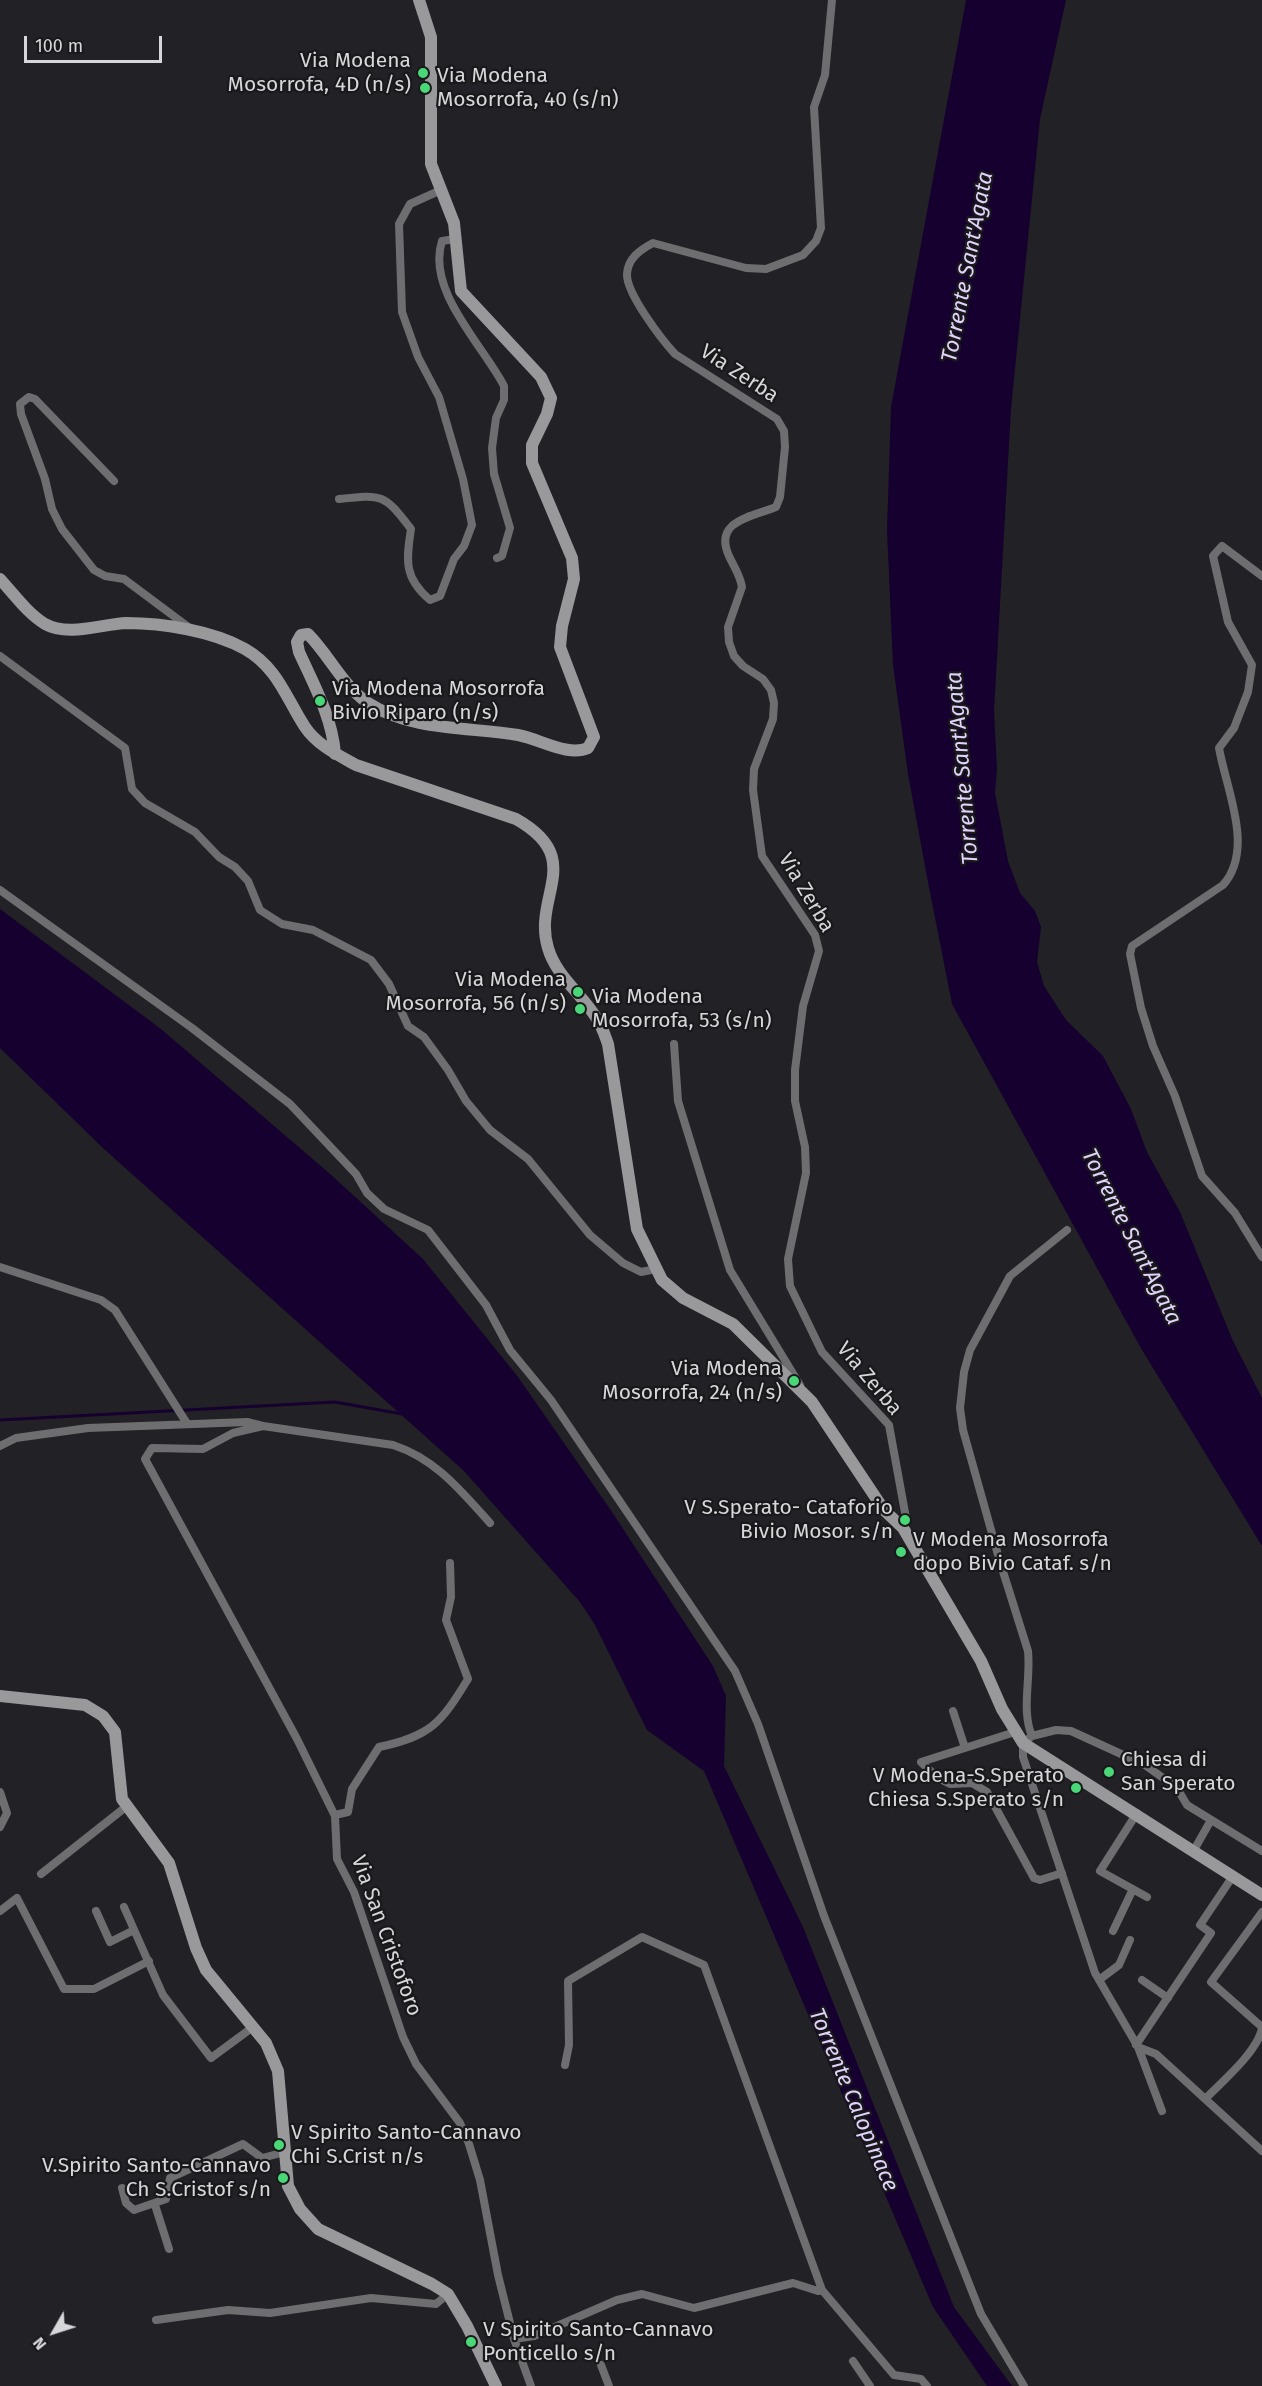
<!DOCTYPE html>
<style>
body{margin:0}
#map{position:relative;width:1262px;height:2386px;overflow:hidden;background:#222125;font-family:"Fira Sans",sans-serif}
canvas{display:block}
.north{position:absolute;left:24px;top:2302px;width:60px;height:60px;-webkit-text-stroke:4px #19181b;paint-order:stroke;rotate:231deg;font-size:16px;font-weight:700;line-height:24px;text-align:center;color:#d7d6d9}
.north::after{content:'';display:block;margin:auto;width:21px;height:27px;background:#d7d6d9;clip-path:polygon(50% 0,100% 100%,50% 72%,0 100%)}
.scale{position:absolute;left:24px;top:36px;width:138px;height:27px;box-sizing:border-box;border:3px solid #d7d6d9;border-top:0;padding-left:8px;font-size:18px;line-height:21px;white-space:nowrap;color:#d7d6d9;-webkit-text-stroke:4px #19181b;paint-order:stroke}
</style>
<div id="map">
<canvas width="1262" height="2386"></canvas>
<div class="north">N</div>
<div class="scale">100 m</div>
</div>
<script>
const c = document.querySelector('canvas').getContext('2d');
c.lineJoin = 'round';
function fill(path, color) { c.fillStyle = color; c.fill(path, 'evenodd'); }
function trace(path, color, width, dash) { c.strokeStyle = color; c.lineWidth = width; c.lineCap = dash ? 'butt' : 'round'; c.setLineDash(dash || []); c.stroke(path); }
function label(font, color, halo, rows, align = 'center') {
  c.font = font + ' "Fira Sans",sans-serif'; c.lineWidth = 4.5; c.setLineDash([]); c.textBaseline = 'middle'; c.strokeStyle = halo; c.fillStyle = color; for (const [text, x, y, turn = 0] of rows) {
    c.save(); c.translate(x, y); c.rotate((+turn || 0) * Math.PI / 180); c.textAlign = isNaN(turn) ? turn : align; if (halo) c.strokeText(text, 0, 0); c.fillText(text, 0, 0); c.restore();
  }
}
const water = new Path2D(`
 M966 0H1066L1040 119 1011 409 994 711 997 769 995 793 1008 861 1020 893 1035 911 1041 927 1037 962 1044 986 1066 1020 1103 1056 1131 1109 1147 1152 1180 1212 1233 1341 1262 1398V1546L1142 1350 952 1004 927 877 908 774 893 665 887 530 891 407Z
 M0 909 161 1029 329 1173 423 1259 518 1377 610 1509 713 1666 726 1696 724 1766 803 1927 954 2307 1012 2386H987L933 2307 704 1771 647 1730 595 1625 580 1602 464 1471 104 1149 0 1048Z`);
const stream = new Path2D(`
 M0 1420 335 1402 402 1414`);
const street = new Path2D(`
 M832 0 825 75 814 107 821 228 816 241 803 255 766 269 746 268 653 243C640 250 628 258 627 274 626 293 662 340 675 354L777 419 784 431 785 447 780 497 776 507C751 517 713 521 729 556 734 567 740 575 742 587L728 627 729 642 734 656 743 666 763 679 771 690 774 703 773 719 754 769 753 790 762 856 815 935 819 951 803 1006 795 1070V1101L805 1147 806 1173 788 1259 790 1286 822 1352 889 1425 906 1518 903 1528
 M455 239 442 241C426 291 483 345 504 386V400L496 418 492 448 494 474 510 528 502 556 497 558
 M114 481 35 399 29 397 20 404 21 414 45 479 52 509 62 529 94 570 105 576 124 579 191 629
 M339 499C383 494 384 494 411 529 406 561 404 578 430 600L440 596 454 559 464 546 472 525 463 479 439 397 418 357 402 312 399 224 410 204 441 190
 M1262 576 1222 546 1213 556 1228 622 1252 665 1248 692 1234 728 1219 748C1226 789 1255 849 1223 885L1132 946 1130 954 1141 1008 1153 1046 1175 1096 1202 1176 1235 1213 1262 1257
 M0 656 125 748 132 789 145 803 195 832 219 857 235 867 248 881 260 910 282 924 313 930 371 960 389 984 408 1026 424 1037 448 1070 466 1101 490 1130 528 1159 590 1235 623 1263 641 1272 656 1269
 M0 890 192 1028 290 1104 356 1174 367 1193 384 1209 428 1230 486 1305 510 1350 551 1400 735 1671 758 1724 824 1916 981 2314 1024 2386
 M674 1044 678 1101 730 1270 800 1385
 M0 1267 101 1300 115 1310 186 1422
 M263 1426 233 1433 203 1449 152 1448 145 1459 297 1739 335 1816 337 1859 354 1892 403 2037 416 2064 460 2123 469 2144 480 2180 498 2275 514 2339 531 2386
 M0 1446 16 1438 88 1428 247 1422 263 1426 393 1445C436 1459 461 1491 490 1523
 M953 1711 965 1748
 M1015 1732 921 1762 938 1778 950 1784 972 1783 987 1792 1034 1878 1040 1880 1062 1873
 M1032 1736C1021 1711 1031 1678 1028 1651L1000 1562 963 1430 960 1408 964 1372 970 1350 1010 1276 1067 1230
 M0 1792 7 1813 0 1827
 M1137 1813 1100 1871 1147 1897
 M335 1815 348 1812 352 1789 379 1747C431 1736 441 1723 468 1679L446 1620 451 1597 450 1563
 M1194 1850 1211 1820
 M41 1874 127 1806
 M124 1907 163 1995 211 2058 253 2027
 M0 1911 17 1898 64 1989H94L149 1961
 M96 1911 110 1942 134 1930
 M1262 1912 1211 1982 1262 2027
 M1113 1931 1133 1889
 M1099 1980 1119 1965 1130 1940
 M1142 1980 1168 1998
 M1136 2045 1211 1933 1200 1925 1233 1876
 M1138 2047 1156 2054 1262 2151
 M565 2065 569 2045 568 1981 642 1937 704 1965 822 2290 894 2375 921 2379 927 2386
 M1206 2098C1223 2081 1258 2051 1262 2028
 M1162 2111 1138 2047 1095 1973 1023 1757V1743L1032 1736 1056 1730 1071 1731 1145 1765 1177 1788 1187 1805 1262 1851
 M122 2188 126 2203 134 2210 166 2199 170 2178 243 2144 262 2158 285 2152
 M155 2205 169 2249
 M156 2320 228 2310 270 2313 371 2298 436 2304 448 2294
 M514 2339 534 2336 617 2300 642 2294 694 2308 793 2283 818 2291 822 2290
 M853 2361 870 2386
 M601 2365 609 2386`);
const secondary = new Path2D(`
 M0 579C14 594 27 613 45 624 68 637 102 624 126 623 163 623 213 631 245 649 278 668 286 698 305 727 317 745 338 755 356 765L516 819C587 859 532 896 548 948 556 976 582 994 597 1019 602 1026 605 1036 608 1044L637 1229 662 1280 683 1298 733 1324 812 1402 884 1510 903 1528 981 1661 1002 1709 1023 1743 1262 1895
 M335 754C332 717 314 685 299 652L297 642 301 635 308 634C329 655 343 686 368 703 411 731 470 727 518 735 540 739 568 757 588 748L594 737 560 647 562 626 574 579 572 558 532 463V445L547 414 551 398 541 377 461 291 454 223 431 164V37L419 0
 M0 1696 85 1705 103 1716 115 1732 122 1799 169 1863 196 1948 206 1970 266 2043 278 2071 288 2186 300 2209 318 2229 432 2284 448 2294 467 2326 496 2386`);
const markers = [
 [423,73,6,"#4ad778"],
 [425,88,6,"#4ad778"],
 [320,701,6,"#4ad778"],
 [578,992,6,"#4ad778"],
 [580,1009,6,"#4ad778"],
 [794,1381,6,"#4ad778"],
 [905,1520,6,"#4ad778"],
 [901,1552,6,"#4ad778"],
 [1109,1772,6,"#4ad778"],
 [1076,1788,6,"#4ad778"],
 [279,2145,6,"#4ad778"],
 [283,2178,6,"#4ad778"],
 [471,2342,6,"#4ad778"]
];
const poiNames = [
 ["Via Modena",411,61,"right"],
 ["Mosorrofa, 4D (n/s)",411,85,"right"],
 ["Via Modena",437,76],
 ["Mosorrofa, 40 (s/n)",437,100],
 ["Via Modena Mosorrofa",332,689],
 ["Bivio Riparo (n/s)",332,713],
 ["Via Modena",566,980,"right"],
 ["Mosorrofa, 56 (n/s)",566,1004,"right"],
 ["Via Modena",592,997],
 ["Mosorrofa, 53 (s/n)",592,1021],
 ["Via Modena",782,1369,"right"],
 ["Mosorrofa, 24 (n/s)",782,1393,"right"],
 ["V S.Sperato- Cataforio",893,1508,"right"],
 ["Bivio Mosor. s/n",893,1532,"right"],
 ["V Modena Mosorrofa",913,1540],
 ["dopo Bivio Cataf. s/n",913,1564],
 ["Chiesa di",1121,1760],
 ["San Sperato",1121,1784],
 ["V Modena-S.Sperato",1064,1776,"right"],
 ["Chiesa S.Sperato s/n",1064,1800,"right"],
 ["V Spirito Santo-Cannavo",291,2133],
 ["Chi S.Crist n/s",291,2157],
 ["V.Spirito Santo-Cannavo",271,2166,"right"],
 ["Ch S.Cristof s/n",271,2190,"right"],
 ["V Spirito Santo-Cannavo",483,2330],
 ["Ponticello s/n",483,2354]
];
const streetNames = [
 ["Via Zerba",739,374,33],
 ["Via Zerba",806,893,59],
 ["Via Zerba",869,1379,50],
 ["Via San Cristoforo",386,1936,70]
];
const waterNames = [
 ["Torrente Sant'Agata",968,267,-79],
 ["Torrente Sant'Agata",963,768,-95],
 ["Torrente Sant'Agata",1131,1237,63],
 ["Torrente Calopinace",853,2100,67]
];
fill(water, '#16002f');
trace(stream, '#16002f', 3);
trace(street, '#6e6d6f', 8);
trace(secondary, '#99989b', 12);
for (const [x, y, r, color] of markers) { const dot = new Path2D(); dot.arc(x, y, r, 0, 2 * Math.PI); c.fillStyle = color; c.fill(dot); trace(dot, '#19181b', 2); }
label('21px', '#d7d6d9', '#19181b', poiNames, 'left');
label('21px', '#d7d6d9', '#19181b', streetNames);
label('italic 22px', '#e1d3fc', '#19181b', waterNames);
</script>
